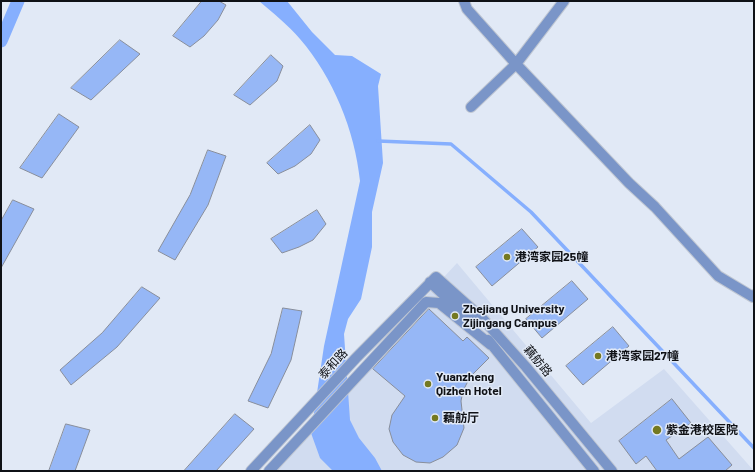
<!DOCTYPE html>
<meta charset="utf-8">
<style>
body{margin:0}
#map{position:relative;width:755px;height:472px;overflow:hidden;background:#e1e9f6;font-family:Barlow,sans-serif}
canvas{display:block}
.frame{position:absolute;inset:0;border:2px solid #0f1116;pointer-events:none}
</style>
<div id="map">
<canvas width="755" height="472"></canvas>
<div class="frame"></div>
</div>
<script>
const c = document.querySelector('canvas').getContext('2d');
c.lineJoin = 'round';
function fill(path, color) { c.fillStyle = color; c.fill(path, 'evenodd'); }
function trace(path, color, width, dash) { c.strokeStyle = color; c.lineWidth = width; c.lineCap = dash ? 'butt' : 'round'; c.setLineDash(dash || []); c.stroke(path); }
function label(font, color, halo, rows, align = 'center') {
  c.font = font + ' Barlow,"Noto Sans SC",sans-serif'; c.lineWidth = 3; c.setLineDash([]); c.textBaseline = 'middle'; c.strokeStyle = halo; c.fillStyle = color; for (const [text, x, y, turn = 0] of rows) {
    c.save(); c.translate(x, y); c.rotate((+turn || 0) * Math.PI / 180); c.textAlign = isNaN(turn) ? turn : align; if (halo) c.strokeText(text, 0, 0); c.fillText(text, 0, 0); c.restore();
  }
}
const built = new Path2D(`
 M457 263 591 423 664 369 754 471H264Z`);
const water = new Path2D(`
 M259 1H287L312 32 335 55 352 56 381 74 378 86 383 163 372 212V247L361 299 348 319 344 334 350 420 359 438 375 458 382 471H333L320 458 311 433 324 346 360 181C355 131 333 77 300 39 288 25 273 13 259 1Z`);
const stream = new Path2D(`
 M378 141 451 144 531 212 754 448`);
const canal = new Path2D(`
 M1 41 18 1`);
const building = new Path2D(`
 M202 1H219L226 5 218 20 204 36 190 47 173 36Z
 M120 40 140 54 91 100 71 88Z
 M271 55 283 66 277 81 250 105 234 95Z
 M59 114 79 127 42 178 20 168Z
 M310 125 320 140 311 154 295 166 278 174 267 163Z
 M208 150 226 156 208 205 175 260 158 251 190 195Z
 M13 200 34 209 1 268V221Z
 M317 210 326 224 313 240 299 247 282 253 271 239Z
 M522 229 538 247 492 286 476 267Z
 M572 281 588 299 542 338 526 319Z
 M142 287 160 298 117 347 71 385 60 370 102 333Z
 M283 308 302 311 291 360 268 408 248 401 271 354Z
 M429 309 463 341 467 337 489 358 470 377 463 391 461 401 464 428 457 445 443 457 430 463 416 462 403 455 393 442 389 429 392 415 405 396 373 369Z
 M613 327 629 346 583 385 566 366Z
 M672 399 691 423 666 440 679 459 708 437 732 465 725 471H657L646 456 636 464 619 441Z
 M235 414 254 429 216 471H184Z
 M66 424 90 430 75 471H49Z`);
const minor = new Path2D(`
 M464 1 467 9 516 64 629 183 655 207 718 276 753 297 754 295
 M471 107 516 64 564 1
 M430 282 474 323
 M488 340 594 471
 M251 471 356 358 436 277 482 318 526 367 612 471
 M269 471 426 302 439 303 491 345`);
const markers = [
 [507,257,4,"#747922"],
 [455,316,4,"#747922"],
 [598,356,4,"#747922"],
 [428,384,4,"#747922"],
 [435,418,4,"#747922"],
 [657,430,5,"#747922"]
];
const poiNames = [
 ["港湾家园25幢",515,257],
 ["Zhejiang University",463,309],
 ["Zijingang Campus",463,323],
 ["港湾家园27幢",606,356],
 ["Yuanzheng",436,377],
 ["Qizhen Hotel",436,391],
 ["藕舫厅",443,418],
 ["紫金港校医院",666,430]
];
const streetNames = [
 ["藕舫路",538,361,50],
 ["泰和路",333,364,-47]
];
fill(built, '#d1dcf0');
fill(water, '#86affe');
trace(stream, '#86affe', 3.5);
trace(canal, '#86affe', 13);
fill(building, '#96b7f6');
trace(building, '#888e9b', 1);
trace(minor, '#bfc6d2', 12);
trace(minor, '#7a95c8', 10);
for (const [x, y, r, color] of markers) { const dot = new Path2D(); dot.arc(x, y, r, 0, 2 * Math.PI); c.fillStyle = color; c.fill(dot); trace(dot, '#e1e9f6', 1.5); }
label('bold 12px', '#0f1116', '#e1e9f6', poiNames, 'left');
label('12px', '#0f1116', '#e1e9f6', streetNames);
</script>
